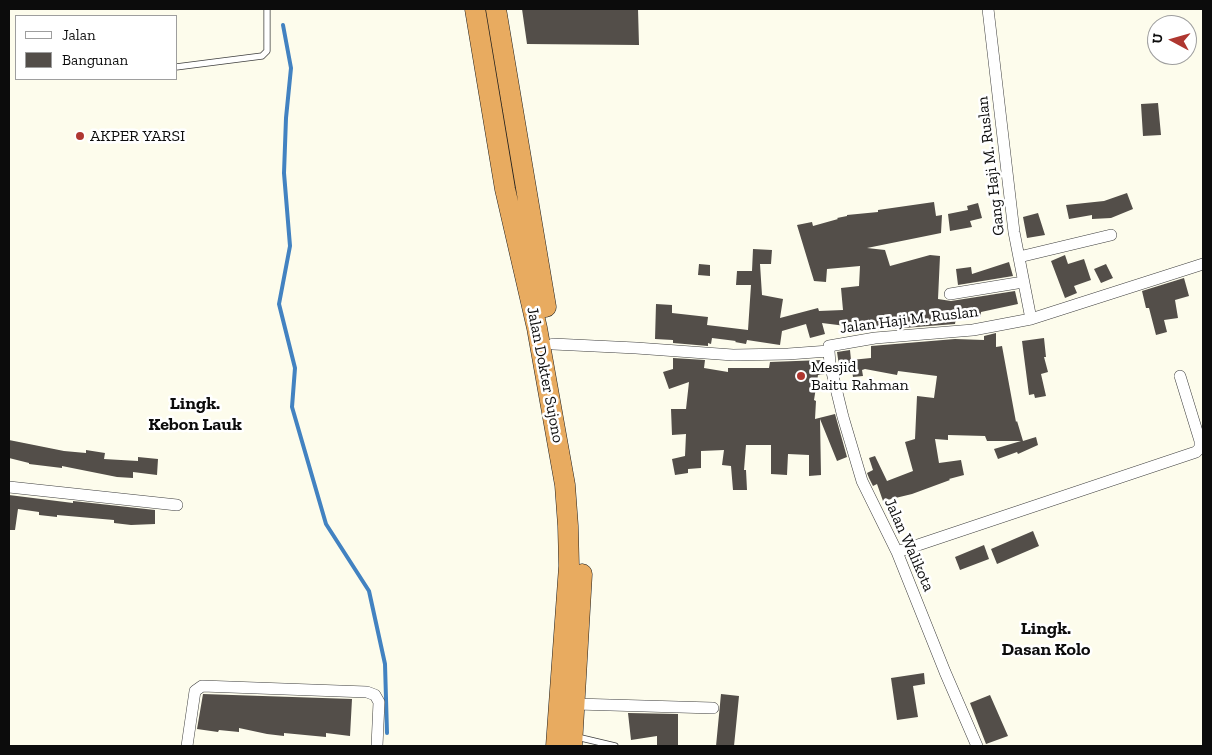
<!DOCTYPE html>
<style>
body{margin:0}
#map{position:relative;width:1212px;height:755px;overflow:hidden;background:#fdfcec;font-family:"Zilla Slab",serif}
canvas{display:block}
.frame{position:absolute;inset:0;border:10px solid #0c0c0c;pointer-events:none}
.legend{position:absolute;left:15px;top:15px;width:162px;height:65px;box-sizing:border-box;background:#fff;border:1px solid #9e9e9e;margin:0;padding:6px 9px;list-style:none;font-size:15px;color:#0c0c0c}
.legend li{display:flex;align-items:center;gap:10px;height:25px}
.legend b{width:25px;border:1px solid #9e9e9e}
.north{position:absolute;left:1147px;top:15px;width:50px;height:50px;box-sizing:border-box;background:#fff;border:1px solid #9e9e9e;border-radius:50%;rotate:276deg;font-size:14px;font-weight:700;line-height:20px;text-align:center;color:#0c0c0c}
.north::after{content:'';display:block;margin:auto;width:18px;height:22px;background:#af3730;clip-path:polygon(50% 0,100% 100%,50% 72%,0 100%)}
</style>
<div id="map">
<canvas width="1212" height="755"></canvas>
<div class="frame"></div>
<ul class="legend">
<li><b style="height:6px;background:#fff"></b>Jalan</li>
<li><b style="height:14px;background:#534e49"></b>Bangunan</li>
</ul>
<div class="north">U</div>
</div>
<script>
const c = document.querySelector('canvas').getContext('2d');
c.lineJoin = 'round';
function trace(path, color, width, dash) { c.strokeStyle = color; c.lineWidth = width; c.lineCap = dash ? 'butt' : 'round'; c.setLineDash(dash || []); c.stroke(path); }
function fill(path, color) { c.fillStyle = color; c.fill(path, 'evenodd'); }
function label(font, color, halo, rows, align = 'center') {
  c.font = font + ' "Zilla Slab",serif'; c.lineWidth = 5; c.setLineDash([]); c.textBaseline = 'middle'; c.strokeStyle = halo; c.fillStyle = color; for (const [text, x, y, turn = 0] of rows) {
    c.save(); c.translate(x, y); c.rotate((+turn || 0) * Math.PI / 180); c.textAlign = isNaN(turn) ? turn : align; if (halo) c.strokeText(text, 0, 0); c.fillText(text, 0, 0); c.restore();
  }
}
const stream = new Path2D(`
 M283 25 291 68 286 118 284 173 290 246 279 304 295 368 292 407 326 524 369 591 385 664 387 733`);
const building = new Path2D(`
 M522 9H638L639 45 527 44Z
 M1158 103 1161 135 1143 136 1141 104Z
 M1127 193 1133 209 1111 218 1092 219V215L1069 219 1066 205 1104 201Z
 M934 202 936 216 942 215 941 233 867 248 885 250 890 266 930 255 940 256 938 299 951 301 1015 291 1018 304 981 312V317L956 318 955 324 878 330 822 323 825 334 810 338 806 324 782 331 780 345 747 340 746 344 735 342 736 341 712 338 711 344 708 343V346L673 343V340L655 339 656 304 672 305V313L708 317 707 325 748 330 751 285H736L737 271H752L753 249 772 250 771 264H760L762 295 783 299 780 318 818 308 819 311 843 310 841 288 859 286 860 266 827 269 826 282 814 281 797 225 812 222 813 226 838 219 837 218 847 216V215L878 212V210Z
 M978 203 982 218 970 221 972 227 950 231 948 214 968 210 967 206Z
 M1038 213 1045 235 1027 238 1023 217Z
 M1065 255 1068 264 1084 259 1091 280 1074 286 1077 293 1065 298 1051 261Z
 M1009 262 1013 276 958 285 956 269 971 267 972 274Z
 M699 264 710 265V276L698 275Z
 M1106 264 1113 278 1101 283 1094 269Z
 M1184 278 1189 296 1175 300 1178 318 1164 320 1167 332 1156 335 1149 308H1146L1142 291Z
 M996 333V347L1002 346 1016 422 1017 421 1023 441 1036 437 1038 445 1018 454 1017 452 998 459 994 449 1021 441H987L985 436 948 435V440L935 439 939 463 961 460 964 475 949 479 950 480 912 494 883 501 877 484 873 486 869 478 867 473 873 470 869 458 875 456 887 481 913 471 905 442 915 439 917 396 934 398 937 376 898 371 897 375 865 369 862 370 863 376 853 377 852 371 840 372 837 352 850 350 851 360 871 358V346L955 339 984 340V336Z
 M1044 338 1046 357H1044L1048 372 1041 374 1046 396 1035 398 1034 394 1029 395 1022 341Z
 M673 358 705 360 704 368 728 372V368H769L770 362 822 360 825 374 818 375 814 400 816 401 815 419 835 414 847 457 837 461 820 419 821 475 809 476V455L788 454 787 475 771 474V445H746L744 470H746L747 490H733L731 466 722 465 724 450 701 451V468L688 469V473L675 475 672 459 685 456 686 434 672 435 671 409H686L689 382 669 389 663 372 673 369Z
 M9 440 64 451 86 453V450L105 453 104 459 138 461V457L158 459 157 475 133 472V478L117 477 62 466V468L29 464V463L9 458Z
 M9 495 73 503V501L155 510V524L131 525 114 523V520L57 515V517L39 515V512L18 509 15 530H9Z
 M1033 531 1039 546 997 564 991 549Z
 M984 545 989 559 960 570 955 557Z
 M924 673 925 684 913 686 918 717 897 720 891 678Z
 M203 694 352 699 350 736 326 733V737L284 733V736L267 734 239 728V732L219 730 218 732 197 729Z
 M721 694 739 696 734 746H716Z
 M990 695 1008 736 986 744 970 703Z
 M628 713 678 714V746H657V736L631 740Z`);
const lane = new Path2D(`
 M176 67 262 56 267 51V9
 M577 737 615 746`);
const street = new Path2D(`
 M988 9 1014 232 1031 319
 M1019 257 1111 235
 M950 294 1023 282
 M553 344 636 348 733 355 788 354 829 351
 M829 351 830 364 843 417 862 481 897 552 945 672 977 746
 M829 351V346L875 338 973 330 1031 319 1203 264
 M9 487 177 505
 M897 552 1196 452 1200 448V441L1180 376
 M576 704 713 708
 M187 746 195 691 202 686 367 692 375 695 379 702 377 746`);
const highway = new Path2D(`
 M475 9 505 189 537 328 565 485 568 526 569 566 556 746
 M496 9 546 307
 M572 746 582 574`);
const markers = [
 [80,136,5,"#af3730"],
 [801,376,5,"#af3730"]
];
const poiNames = [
 ["AKPER YARSI",90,136],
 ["Mesjid",811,367],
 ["Baitu Rahman",811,385]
];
const streetNames = [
 ["Gang Haji M. Ruslan",991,166,-97],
 ["Jalan Haji M. Ruslan",909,320,-7],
 ["Jalan Dokter Sujono",545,375,79],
 ["Jalan Walikota",909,545,66]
];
const neighbourhoodNames = [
 ["Lingk.",195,404],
 ["Kebon Lauk",195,425],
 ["Lingk.",1046,629],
 ["Dasan Kolo",1046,650]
];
trace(stream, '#4282c1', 4);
fill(building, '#534e49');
trace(lane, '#3f3f3f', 7);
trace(street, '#3f3f3f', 12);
trace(highway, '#1d1d1d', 21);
trace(lane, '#fff', 5.5);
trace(street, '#fff', 11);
trace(highway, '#e8ab60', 20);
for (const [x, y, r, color] of markers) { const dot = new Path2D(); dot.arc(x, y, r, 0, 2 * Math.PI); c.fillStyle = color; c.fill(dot); trace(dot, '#fff', 2); }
label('16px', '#0c0c0c', '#fff', poiNames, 'left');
label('16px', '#0c0c0c', '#fff', streetNames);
label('bold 18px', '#0c0c0c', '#fff', neighbourhoodNames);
</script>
